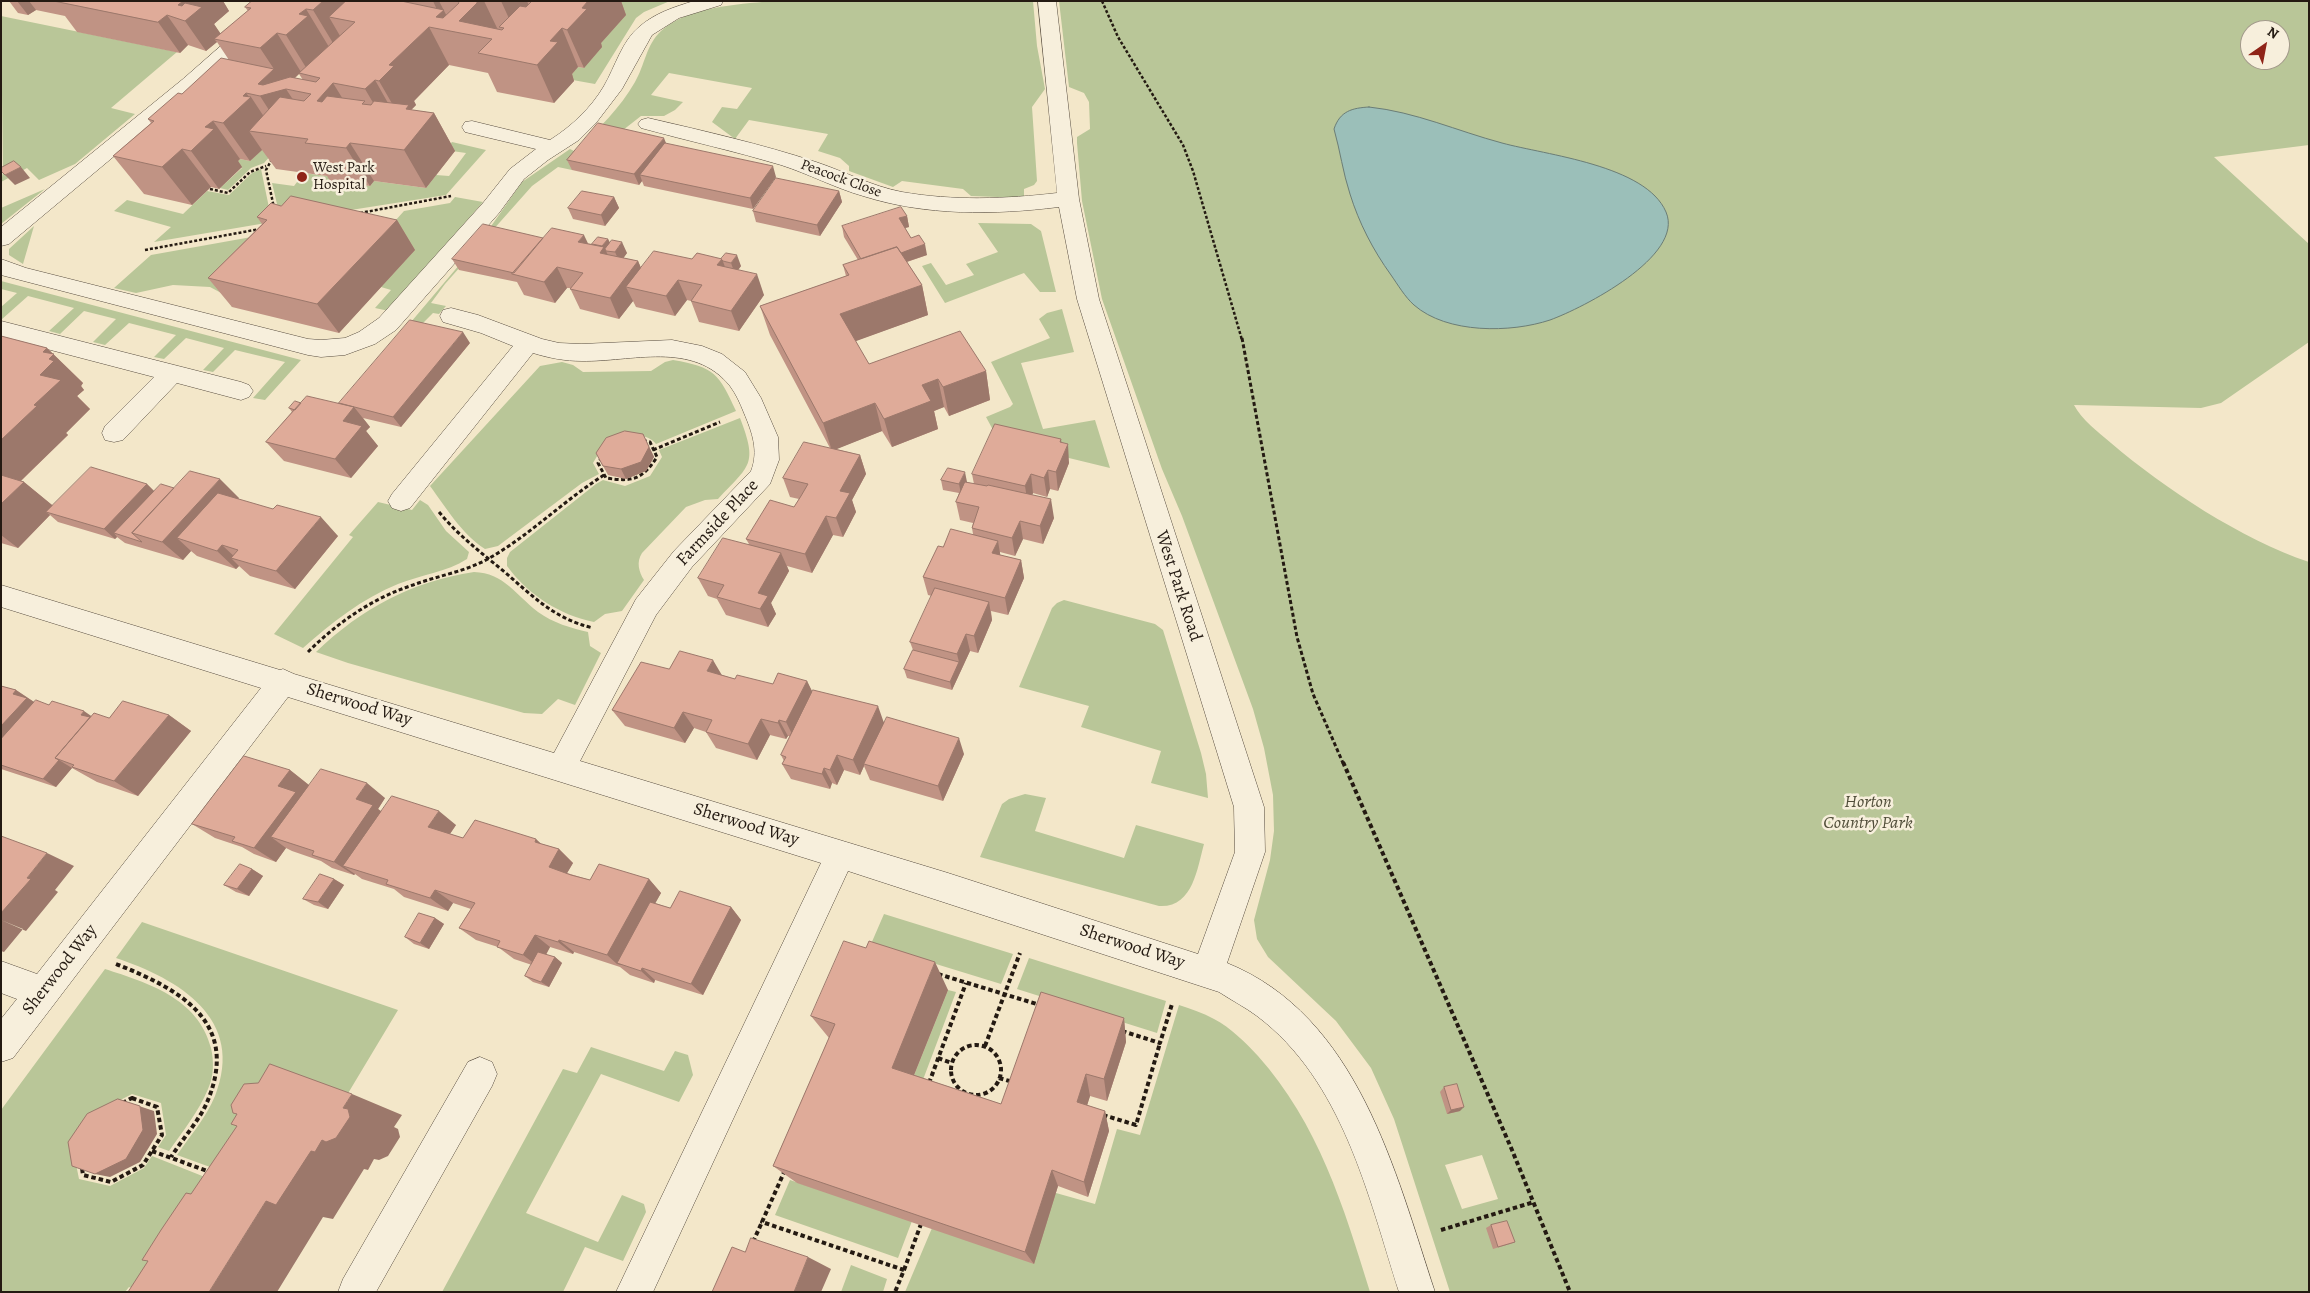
<!DOCTYPE html>
<style>
body{margin:0}
#map{position:relative;width:2310px;height:1293px;overflow:hidden;background:#f3e7c9;font-family:Alegreya,serif}
canvas{display:block}
.frame{position:absolute;inset:0;border:2px solid #241a12;pointer-events:none}
.north{position:absolute;left:2240px;top:20px;width:50px;height:50px;box-sizing:border-box;background:#f7efdc;border:1px solid #a39a8b;border-radius:50%;rotate:33deg;font-size:14px;font-weight:700;line-height:20px;text-align:center;color:#241a12}
.north::after{content:'';display:block;margin:auto;width:18px;height:22px;background:#8f2418;clip-path:polygon(50% 0,100% 100%,50% 72%,0 100%)}
</style>
<div id="map">
<canvas width="2310" height="1293"></canvas>
<div class="frame"></div>
<div class="north">N</div>
</div>
<script>
const c = document.querySelector('canvas').getContext('2d');
c.lineJoin = 'round';
function fill(path, color) { c.fillStyle = color; c.fill(path, 'evenodd'); }
function trace(path, color, width, dash) { c.strokeStyle = color; c.lineWidth = width; c.lineCap = dash ? 'butt' : 'round'; c.setLineDash(dash || []); c.stroke(path); }
function label(font, color, halo, rows, align = 'center') {
  c.font = font + ' Alegreya,serif'; c.lineWidth = 5; c.setLineDash([]); c.textBaseline = 'middle'; c.strokeStyle = halo; c.fillStyle = color; for (const [text, x, y, turn = 0] of rows) {
    c.save(); c.translate(x, y); c.rotate((+turn || 0) * Math.PI / 180); c.textAlign = isNaN(turn) ? turn : align; if (halo) c.strokeText(text, 0, 0); c.fillText(text, 0, 0); c.restore();
  }
}
const green = new Path2D(`
 M578 1H670L644 12 636 18 595 84 567 79 578 67 584 68Z
 M771 1H1033L1037 46 1045 89 1032 107 1037 181 1034 185 1024 189V198L971 196 963 189 902 181 893 187 849 171V166L840 158 818 151 828 134 749 120 735 139 712 122 722 107 737 109 752 88 669 73 651 95 683 102 675 110 664 116H641L572 170 558 167 532 186 445 284 431 303 446 306 439 314 433 313 422 324 411 322 487 232 522 182 570 149 574 151 577 149C599 129 620 108 635 82 645 65 646 45 661 31 689 6 736 5 771 1Z
 M1059 1H2309V145L2214 157 2309 244V342L2221 403 2201 408 2074 405C2082 420 2098 432 2111 443 2165 489 2241 539 2309 562V1292H1450L1394 1119 1371 1068 1336 1021 1268 957 1257 939 1254 920 1270 860 1274 831 1273 795 1264 748 1253 709 1182 516 1162 469 1102 299 1082 201 1077 143V137L1090 129 1089 102 1084 93 1069 87ZM2250 30H2280V60H2250ZM1482 1155 1498 1199 1462 1209 1445 1165Z
 M1 16 177 52 111 108 135 114 75 164 39 180 27 168 1 182 3 172Z
 M291 133 264 163 251 168 228 190 220 188 242 168 233 166 240 159 250 161 276 136Z
 M452 142 486 150 446 195 281 221 272 183 294 186 304 173 333 177 331 181 370 186 374 181 426 188 436 175 449 176 466 153 445 150Z
 M261 169 272 222 154 242 171 227 114 211 127 200 183 214 207 191 229 195 252 173Z
 M45 189 1 224V208Z
 M455 197 483 202 389 311 375 308 391 290 381 287 377 241 404 211 450 203Z
 M978 223 1031 224 1041 231 1056 292H1040L1024 273 945 303 922 266 931 263 946 285 974 275 966 264 998 252Z
 M34 226 23 264 9 255V249Z
 M285 231 284 255 232 307 225 295 210 287 173 285 136 293 114 288 151 255Z
 M1 281 301 360 265 400 253 398 285 362 235 350 213 372 203 370 224 348 186 338 164 359 154 357 176 335 129 323 105 345 93 342 116 319 84 311 60 334 49 331 74 308 28 296 1 320V307L17 293 1 289Z
 M1062 309 1074 352 1021 363 1043 429 1095 420 1110 468 999 441 986 417 1010 407 1013 404 991 362 1050 338 1039 319 1047 313Z
 M673 360C715 367 719 374 736 411L656 444C646 431 618 433 606 443 601 448 597 457 593 463L599 474 582 483 498 546 485 549C461 533 447 509 430 486L540 366 562 362 573 365 583 372 651 371 665 362Z
 M740 418C758 465 750 465 718 499L705 500 686 507 642 553C636 562 639 572 644 580L622 611 605 614 594 622C560 615 528 595 507 566V558L510 552 596 484 603 480 625 486 650 476 662 457 659 450Z
 M420 500 428 505 446 531 469 552 467 559C447 572 420 575 398 584 363 598 331 623 303 648L274 634 353 537 349 535 378 502 412 510Z
 M474 572C504 573 516 595 538 612 553 623 571 628 588 632L590 646 601 653 575 705 558 699 542 714 524 713 348 663 316 652C362 608 411 582 474 572Z
 M1064 600 1155 624 1163 630 1201 753 1206 774 1208 798 1151 783 1161 751 1081 727 1089 706 1019 687 1052 608 1057 603Z
 M1025 794 1046 798 1035 831 1124 858 1136 825 1204 844C1197 869 1193 908 1159 906L980 857 1002 804 1009 799Z
 M884 914 1013 954 1001 984 871 944Z
 M142 922 398 1010 347 1095 232 1175 177 1155C190 1136 206 1118 215 1096 246 1019 179 979 116 958Z
 M1029 958 1166 1001 1157 1033 1017 989Z
 M105 969C148 983 198 998 211 1048 214 1061 214 1076 208 1089 199 1111 183 1131 169 1151L158 1147 166 1135 161 1103 132 1094 99 1111 73 1149 79 1179 110 1186 144 1168 152 1156 225 1185 141 1292 129 1287 125 1292H1V1110Z
 M948 990 956 992 918 1093 908 1090Z
 M1179 1005C1191 1009 1203 1013 1214 1019 1231 1028 1245 1042 1258 1056 1318 1123 1344 1207 1370 1292H905L932 1228 1056 1193 1095 1204 1117 1129 1140 1135Z
 M591 1047 664 1071 675 1051 688 1055 693 1075 679 1102 601 1074 526 1213 598 1242 622 1195 644 1204 646 1212 623 1261 585 1247 563 1292H442L563 1069 577 1073Z
 M790 1180 912 1221 898 1258 775 1215Z
 M851 1265 887 1279 883 1292H841Z`);
const water = new Path2D(`
 M1369 107C1416 112 1457 131 1502 143 1546 155 1646 165 1666 212 1685 256 1583 308 1550 320 1511 333 1447 334 1414 305 1405 297 1398 285 1391 275 1373 250 1359 223 1350 194 1343 173 1340 150 1334 129 1340 111 1352 108 1369 107Z`);
const pathFar2 = new Path2D(`
 M1102 1 1118 37 1183 145 1193 171 1242 340
 M272 159 266 170 274 208
 M210 189 228 193 250 172 266 166
 M360 213 451 196
 M145 250 260 229`);
const pathFar1 = new Path2D(`
 M1242 338 1297 637 1313 694 1343 763
 M630 438 650 442 657 457C642 480 632 482 606 478L598 463 610 446Z
 M653 450 720 422
 M439 512C457 534 479 551 501 569 532 595 552 618 593 628
 M308 652C338 622 373 598 413 585 437 576 463 572 486 560 528 537 563 501 604 475`);
const path = new Path2D(`
 M1343 762 1512 1150 1570 1292
 M116 964C179 989 240 1021 208 1100 200 1120 183 1138 171 1157
 M938 974 1040 1005
 M1122 1031 1160 1043 1172 1004
 M951 1070a25 25 0 1 1 50 0a25 25 0 1 1-50 0Z
 M985 1046 1020 953
 M938 1058 952 1063
 M999 1078 1013 1082
 M929 1083 966 983
 M132 1098 157 1107 162 1135 143 1165 111 1182 83 1175 79 1147 101 1114Z
 M1103 1115 1136 1125 1160 1043
 M152 1151 210 1172
 M785 1170 762 1222 904 1270 895 1292
 M1441 1230 1534 1202
 M753 1242 762 1222
 M904 1270 921 1224`);
const minor = new Path2D(`
 M272 1H292L197 87 9 244 1 246V227L183 79Z
 M694 1H723L721 5 679 18 652 35 622 89 596 123 579 140 548 160 524 179 499 213 396 330 375 344 345 355 321 357 308 355 1 275V259L26 268 308 339 321 340 345 338 359 332 379 318 483 203 510 169 536 149 465 132 462 127 465 122 472 121 550 140C572 126 591 108 604 86 615 67 622 41 639 27 655 13 674 7 694 1Z
 M1038 1H1056L1079 199 1099 299 1264 807 1265 852 1227 963C1358 1016 1395 1171 1435 1292H1399C1368 1195 1343 1081 1257 1016 1245 1007 1231 1000 1219 992L848 871 653 1292H616L821 863 288 697 55 1003 13 1058 1 1062V1019L17 999 1 993V961L37 974 261 688 1 607V585L280 670 283 669 294 674 554 753 636 599 674 551 751 471C759 451 752 432 744 413 740 403 736 394 730 386 693 340 631 362 582 361 565 361 549 358 533 353L410 508 401 511 392 508 388 501 392 494 513 346 481 333 443 322 440 316 443 310 451 308 478 315 542 339 559 343 581 344 672 340 702 346 722 354 745 372 761 398 778 437 779 460 770 484 692 567 656 615 580 761 948 873 1198 954 1235 852 1234 807 1077 299 1059 207C994 215 926 216 863 196 835 188 809 174 781 165 735 151 688 141 641 128L638 124 641 120 648 118C704 131 761 144 816 162 846 172 871 186 902 192 953 201 1006 199 1057 193Z
 M1 321 241 382 249 385 253 391 249 397 241 400 177 383 123 440 114 442 105 440 102 433 105 426 154 377 1 337Z
 M480 1057 492 1062 497 1074 492 1086 376 1292H338L343 1279 468 1062Z`);
const wall = new Path2D(`
 M9 1H223L229 11 214 24 220 34 248 11 245 7 252 1H621L626 15 601 43 602 47 584 68 578 67 572 74 574 81 554 103 497 92 488 73 449 65 414 101 416 105 411 110 434 113 455 151 426 188 374 181 370 186 330 181 327 176 276 169 262 150 250 161 240 159 238 161 242 167 219 189 211 187 192 205 144 194 113 156 151 123 148 119 229 60 217 42 206 51 188 45 180 53 77 32 65 16 36 10 28 15 18 13ZM299 74 303 80 295 78Z
 M666 144 776 177 753 209 644 186 642 181 639 185 572 170 567 160Z
 M839 191 842 202 820 236 756 222 753 211Z
 M614 197 619 208 605 226 573 219 568 208Z
 M281 206 397 220 415 250 339 333 232 307 208 278 262 224 257 217Z
 M907 216 909 227 905 228 911 238 927 255 907 262 922 285 928 315 855 341 869 364 986 371 990 400 949 416 944 407 934 411 938 429 892 447 882 431 836 449 860 455 866 474 852 500 856 512 843 537 833 535 812 573 787 566 789 571 771 603 776 614 768 627 726 615 717 599 708 596 698 578 749 544 746 539 794 507 799 499 790 497 783 478 830 448 770 335 760 306 846 276 843 265 858 260 844 237 842 226Z
 M543 238 592 244 608 239 610 243 627 253 623 258 638 261 641 268 692 259 697 253 741 266 738 270 764 295 739 331 699 322 691 301 687 300 675 316 636 307 633 301 619 319 580 309 570 288H567L555 303 524 295 517 282 459 270 452 259Z
 M1 336 47 348 83 383 81 386 84 390 77 396 90 409 66 433 68 435 21 481 24 482 53 506 147 484 154 491 174 488 239 498 238 499 338 536 295 589 250 576 239 566 236 569 197 556 191 551 183 560 125 543 117 537 115 539 58 522 50 515 18 548 1 543Z
 M470 343 401 427 363 418 370 427 366 431 378 446 351 478 284 461 266 442 292 412 289 408 301 403H339Z
 M643 434 654 457 646 471 626 479 608 475 596 453Z
 M1061 439V442L1069 463 1058 491 1050 489 1047 497 1033 493 1032 495 1054 518 1043 544 1023 539 1015 556 1000 552V555L1021 560 1024 578 1008 615 991 611 992 620 978 653 970 651 952 690 907 678 904 669 913 650 910 642 932 596 928 595 923 577 943 547 973 534 972 528 973 523 960 520 956 502 959 493 943 490 941 480 967 482 974 484 972 474Z
 M669 669 722 675 735 679 773 684 807 681 812 692 884 722 964 754 943 801 870 780 864 766 860 775 844 770 837 785 832 783 830 789 791 779 782 764 784 761 781 755 790 736H788L786 739 770 735 757 760 716 748 706 732 694 728 685 743 625 726 612 710Z
 M1 686 16 690 34 702 49 705 91 716 109 718 169 715 191 731 138 796 97 782 72 768 56 787 1 769Z
 M290 770 309 785 385 798 378 809 381 811 456 825 450 834 463 838 542 844 559 849 573 863 567 873 590 880 649 879 661 893 655 903 670 908 731 907 741 920 703 995 655 980 654 983 630 975 620 967 574 952 573 954 550 947 546 955 555 957 562 963 549 987 533 982 525 976 532 965 514 959 498 947 476 940 459 928 471 909 453 903 448 911 404 897 394 889 362 879 355 874 354 875 332 868 321 861 292 851 286 848 276 862 254 854 242 847 215 838 192 824Z
 M252 869 263 876 249 896 236 892 224 885Z
 M334 879 344 885 328 909 314 905 303 899Z
 M435 918 444 924 429 949 414 944 405 937Z
 M866 948 948 990 914 1075 1001 1104 1124 1018 1126 1042 1107 1101 1090 1096 1087 1105 1105 1111 1109 1131 1088 1197 1058 1186 1034 1264 797 1183 773 1166 829 1038 811 1016Z
 M1444 1087 1460 1111 1447 1114 1440 1092Z
 M1491 1225 1515 1242 1510 1244 1493 1249 1486 1228Z`);
const shadedWall = new Path2D(`
 M17 1H29L36 10 28 15Z
 M165 1H223L229 11 214 24 223 37 214 39 217 42 206 51 185 21Z
 M323 1H344L359 27 355 22 329 17 343 41 336 48 313 10Z
 M433 1H439L455 32 436 17 439 14Z
 M477 1H484L498 30 492 39 459 21Z
 M501 1H527L536 21 517 36Z
 M588 1H621L626 15 601 43 602 47 584 68 567 30 582 8Z
 M306 9 329 47 310 74 286 35 299 14Z
 M167 15 188 45 180 53 158 22Z
 M429 27 449 65 414 101 416 105 411 110 434 113 455 151 426 188 404 150 401 119 379 81 389 65Z
 M562 28 578 67 572 74 574 81 554 103 537 65 550 41Z
 M277 33 301 72 286 86V89L311 127 285 135 260 96 258 84 274 69 260 48Z
 M375 80 397 119 388 128 365 89Z
 M333 83 357 122 317 101Z
 M246 93 250 98 251 97 276 135 249 131 262 150 250 161 223 123 243 96Z
 M213 121 240 159 238 161 242 167 219 189 191 151 205 127Z
 M664 138 668 148 640 175 642 181 639 185 634 174Z
 M350 143 374 181 370 186 346 148Z
 M182 149 211 187 192 205 162 167Z
 M773 166 776 177 753 209 750 198Z
 M21 167 30 178 15 185 5 175Z
 M839 191 842 202 820 236 817 225Z
 M614 197 619 208 605 226 601 215Z
 M907 216 909 227 901 229 899 218Z
 M397 220 415 250 339 333 317 304Z
 M584 235 594 256 578 242Z
 M608 239 613 249 606 251 614 268 600 253V249Z
 M622 242 627 253 620 263 615 252Z
 M925 244 927 255 867 275 864 265Z
 M737 255 741 266 735 274 731 263Z
 M722 259 730 280 717 265Z
 M638 261 647 282 626 287 633 301 619 319 610 298Z
 M557 267 567 288 555 303 544 282Z
 M757 274 764 295 739 331 731 311Z
 M678 280 687 300 675 316 666 296Z
 M922 285 928 315 848 344 840 314Z
 M463 332 470 343 401 427 393 417Z
 M47 348 83 383 81 386 84 390 77 396 90 409 66 433 68 435 6 495 1 490V440L34 405 43 352Z
 M986 371 990 400 949 416 943 387Z
 M938 379 944 407 934 411 938 429 892 447 884 419 922 385Z
 M875 403 882 431 832 451 823 423Z
 M354 407 370 427 366 431 378 446 351 478 335 459 343 421Z
 M643 434 654 457 646 471 626 479 621 469Z
 M1061 439 1063 456 1068 444 1069 463 1058 491 1056 472 1060 442Z
 M860 455 866 474 852 500 856 512 843 537 836 518 840 491Z
 M1048 470 1050 489 1047 497 1044 478Z
 M965 472 967 482 961 494 959 484Z
 M1031 474 1033 493 1028 505 1025 486Z
 M220 479 239 498 197 544 177 538 191 551 183 560 162 542Z
 M24 482 57 509 46 512 50 515 18 548 1 535V504Z
 M147 484 157 494 114 533 117 537 115 539 104 529Z
 M1051 499 1054 518 1043 544 1040 526Z
 M826 516 833 535 812 573 805 554Z
 M321 517 338 536 295 589 276 571Z
 M1020 521 1023 539 1015 556 1012 538Z
 M998 541 1001 559 992 553Z
 M222 545 238 560 231 558 239 566 236 569 217 551Z
 M781 553 789 571 771 603 776 614 768 627 760 609 758 593Z
 M1021 560 1024 578 1008 615 1005 598Z
 M989 602 992 620 978 653 974 636Z
 M966 634 970 651 952 690 950 682 959 662 957 654Z
 M713 660 723 677 707 671Z
 M807 681 815 697 794 738 786 722Z
 M16 690 40 706 1 749V726L13 694Z
 M878 706 884 723 864 764V766L860 775 853 760Z
 M84 711 107 727 81 715Z
 M683 712 694 728 685 743 674 728Z
 M169 715 191 731 138 796 114 781Z
 M761 719 770 735 757 760 748 744Z
 M779 720 788 736 786 739 778 723Z
 M959 738 964 754 943 801 938 786Z
 M837 755 844 770 837 785 830 770Z
 M59 760 72 768 56 787 43 779Z
 M824 768 832 783 830 789 822 774Z
 M290 770 310 786 271 837 286 848 276 862 254 848 278 786Z
 M367 783 385 798 378 809 392 820 343 866 355 874 354 875 334 862 356 799Z
 M439 811 456 825 445 841 428 827Z
 M536 839 551 853 535 842Z
 M559 849 573 863 563 880 549 867Z
 M47 853 74 866 55 890 58 892 26 931 1 920V913L27 878Z
 M252 869 263 876 249 896 237 889Z
 M334 879 344 885 328 909 318 902Z
 M649 879 661 893 621 965 617 964 607 955Z
 M435 890 453 903 448 911 430 898Z
 M731 907 741 920 703 995 691 984Z
 M435 918 444 924 429 949 420 943Z
 M1 920 23 929 4 952 1 951Z
 M535 935 550 947 539 967 523 955Z
 M559 940 574 952 573 954 558 942Z
 M555 957 562 963 549 987 541 982Z
 M935 962 948 990 908 1090 892 1068Z
 M642 968 655 980 654 983 641 971Z
 M1124 1018 1126 1042 1107 1101 1104 1079Z
 M1086 1074 1090 1096 1082 1122 1077 1102Z
 M352 1094 402 1115 394 1127 398 1129 400 1137 388 1156 379 1160 374 1159 368 1170 364 1169 333 1219 323 1217 277 1292H209L266 1201 311 1151 343 1108Z
 M118 1099 154 1111 157 1134 140 1162 110 1177 95 1174Z
 M1464 1107 1460 1111 1447 1114 1451 1110Z
 M1105 1111 1109 1131 1088 1197 1084 1182Z
 M1052 1170 1058 1186 1034 1264 1025 1252Z
 M808 1257 831 1269 821 1292H794Z`);
const building = new Path2D(`
 M54 1H183L178 5 182 6 185 3 202 7 185 21 167 15 158 22Z
 M252 1H323L313 10 306 9 299 14 308 16 286 35 277 33 260 48 214 39 251 8 245 7Z
 M346 1H401L444 10 436 17 443 18 459 3 458 1H477V3L459 21 502 30 504 28 499 27 520 6 526 7 532 1H588L582 8 587 9 567 30 562 28 550 41 558 42 537 65 478 53 492 39 429 27 389 65 394 66 379 81 375 80 365 89 333 83 317 101 322 102 327 96 365 101 362 104 371 105 374 101 409 105 406 109 434 113 404 150 350 143 346 148 305 143 308 139 249 131 280 97 304 101 311 94 286 89 260 96 246 93 243 96 251 97 223 123 213 121 205 127 214 129 191 151 182 149 162 167 113 156 154 121 148 119 178 93 182 94 221 58 274 69 258 84 263 85 290 77 316 82 320 78 299 73 355 22 329 17Z
 M598 123 664 138 634 174 567 160Z
 M665 143 773 166 750 198 640 175Z
 M14 161 21 167 5 175 1 171V168Z
 M776 178 839 191 817 225 753 211Z
 M582 191 614 197 601 215 568 208Z
 M291 196 397 220 317 304 208 278 267 220 257 217 271 203 281 206Z
 M901 207 907 216 899 218 911 238 919 235 925 244 901 253 897 247 861 259 842 226Z
 M483 224 543 238 514 273 452 259Z
 M552 228 584 235 578 242 604 247 600 253 638 261 610 298 570 289 583 273 557 267 544 282 512 274Z
 M598 237 608 239 602 246 592 244Z
 M612 240 622 242 615 252 606 251 605 249Z
 M897 247 922 285 840 314 869 364 960 331 986 371 943 387 938 379 922 385 931 401 884 419 875 403 823 423 760 306 849 275 843 265Z
 M654 251 692 259 697 253 722 259 717 265 757 274 731 311 691 301 702 285 678 280 666 296 626 287Z
 M726 253 737 255 731 263 723 261 721 259Z
 M410 320 463 332 393 417 339 403Z
 M1 336 47 348 43 352 54 354 49 359 54 361 40 375 61 380 34 405 37 406 1 440Z
 M307 396 354 407 343 421 362 426 335 459 266 442Z
 M295 401 301 403 295 410 289 408Z
 M995 424 1061 439 1060 442 1068 444 1056 472 1048 470 1044 478 1031 474 1025 486 972 474Z
 M625 431 643 434 649 447 641 462 621 469 603 466 596 453 606 438Z
 M804 442 860 455 840 491 850 493 836 518 826 516 805 554 746 539 770 500 794 507 801 496 808 484 783 478Z
 M91 467 147 484 104 529 46 512Z
 M948 468 965 472 959 484 941 480Z
 M190 471 220 479 162 542 132 533Z
 M1 475 24 482 1 504Z
 M965 482 987 486 988 485 1051 499 1040 526 1020 521 1012 538 972 528 979 507 956 502Z
 M161 484 174 488 132 533 142 542 114 533Z
 M218 493 273 509 277 505 321 517 276 571 231 558 238 550 222 545 217 551 177 538Z
 M951 529 998 541 992 553 1021 560 1005 598 923 577 938 546 943 547Z
 M723 538 781 553 758 593 768 596 760 609 717 597 724 585 698 578Z
 M935 588 989 602 974 636 966 634 957 654 910 642Z
 M913 650 959 662 950 682 904 669Z
 M680 651 713 660 707 671 735 679 737 675 773 684 778 673 807 681 786 722 779 720 778 723 761 719 748 744 706 732 712 720 683 712 674 728 612 710 641 662 669 669Z
 M1 686 16 690 13 694 27 698 1 726Z
 M813 690 878 706 853 760 837 755 830 770 824 768 822 774 782 764 786 757 781 755Z
 M36 700 49 705 52 701 84 711 81 715 90 717 55 758 59 760 43 779 1 765V739Z
 M123 701 169 715 114 781 72 767 74 765 55 758 94 713 109 718Z
 M887 717 959 738 938 786 864 764Z
 M244 756 290 770 278 786 296 792 254 848 232 841 235 837 192 824Z
 M321 769 367 783 356 799 373 805 334 862 312 855 314 851 271 837Z
 M392 796 439 811 428 827 463 838 475 820 536 839 535 842 559 849 549 867 571 875 590 880 599 864 649 879 607 955 559 940 558 942 535 935 523 955 497 947 500 941 459 928 475 903 435 890 430 898 386 884 388 880 343 866Z
 M1 836 47 853 27 878 31 879 1 913Z
 M240 864 252 869 237 889 224 885Z
 M320 874 334 879 318 902 303 899Z
 M680 891 731 907 691 984 642 968 641 971 617 963 650 902 670 908Z
 M419 913 435 918 420 943 405 937Z
 M844 941 866 948 869 941 935 962 892 1068 1001 1104 1041 992 1124 1018 1104 1079 1086 1074 1077 1102 1105 1111 1084 1182 1052 1170 1025 1252 773 1166 835 1024 811 1016Z
 M538 952 555 957 541 982 525 976Z
 M270 1064 352 1094 343 1108 348 1109 350 1117 336 1138 326 1142 322 1140 315 1152 311 1151 276 1205 266 1201 209 1292H128L148 1261 142 1260 161 1230 186 1193 191 1194 237 1126 231 1124 237 1114 233 1113 231 1105 244 1084 258 1083Z
 M1457 1084 1464 1107 1451 1110 1444 1087Z
 M118 1099 140 1106 143 1130 126 1159 95 1174 72 1166 68 1142 87 1114Z
 M1507 1221 1515 1242 1498 1247 1491 1225Z
 M751 1238 808 1257 794 1292H712L732 1247 745 1252Z`);
const markers = [
 [302,177,6,"#8f2418"]
];
const farPoinames = [
 ["West Park",313,168],
 ["Hospital",313,185]
];
const farStreetnames = [
 ["Peacock Close",841,179,20]
];
const streetNames = [
 ["Farmside Place",718,523,-47],
 ["West Park Road",1178,586,72],
 ["Sherwood Way",359,705,17],
 ["Sherwood Way",746,825,17],
 ["Sherwood Way",1132,947,18],
 ["Sherwood Way",60,970,-52]
];
const parkNames = [
 ["Horton",1868,803],
 ["Country Park",1868,824]
];
fill(green, '#b9c698');
fill(water, '#9bbfb9');
trace(water, '#6b7d76', 1);
trace(minor, '#584d40', 1);
trace(pathFar2, '#241a12', 2.5, [3, 2]);
trace(pathFar1, '#241a12', 3, [4, 2.5]);
trace(path, '#241a12', 4, [4.5, 3]);
fill(minor, '#f7efdc');
fill(wall, '#c09384');
fill(shadedWall, '#9c786b');
fill(building, '#dfab99');
trace(building, '#9c786b', 1);
for (const [x, y, r, color] of markers) { const dot = new Path2D(); dot.arc(x, y, r, 0, 2 * Math.PI); c.fillStyle = color; c.fill(dot); trace(dot, '#f7efdc', 2); }
label('15px', '#241a12', '#f7efdc', farPoinames, 'left');
label('15px', '#241a12', '#f7efdc', farStreetnames);
label('18px', '#241a12', '#f7efdc', streetNames);
label('italic 18px', '#514e3a', '#f7efdc', parkNames);
</script>
